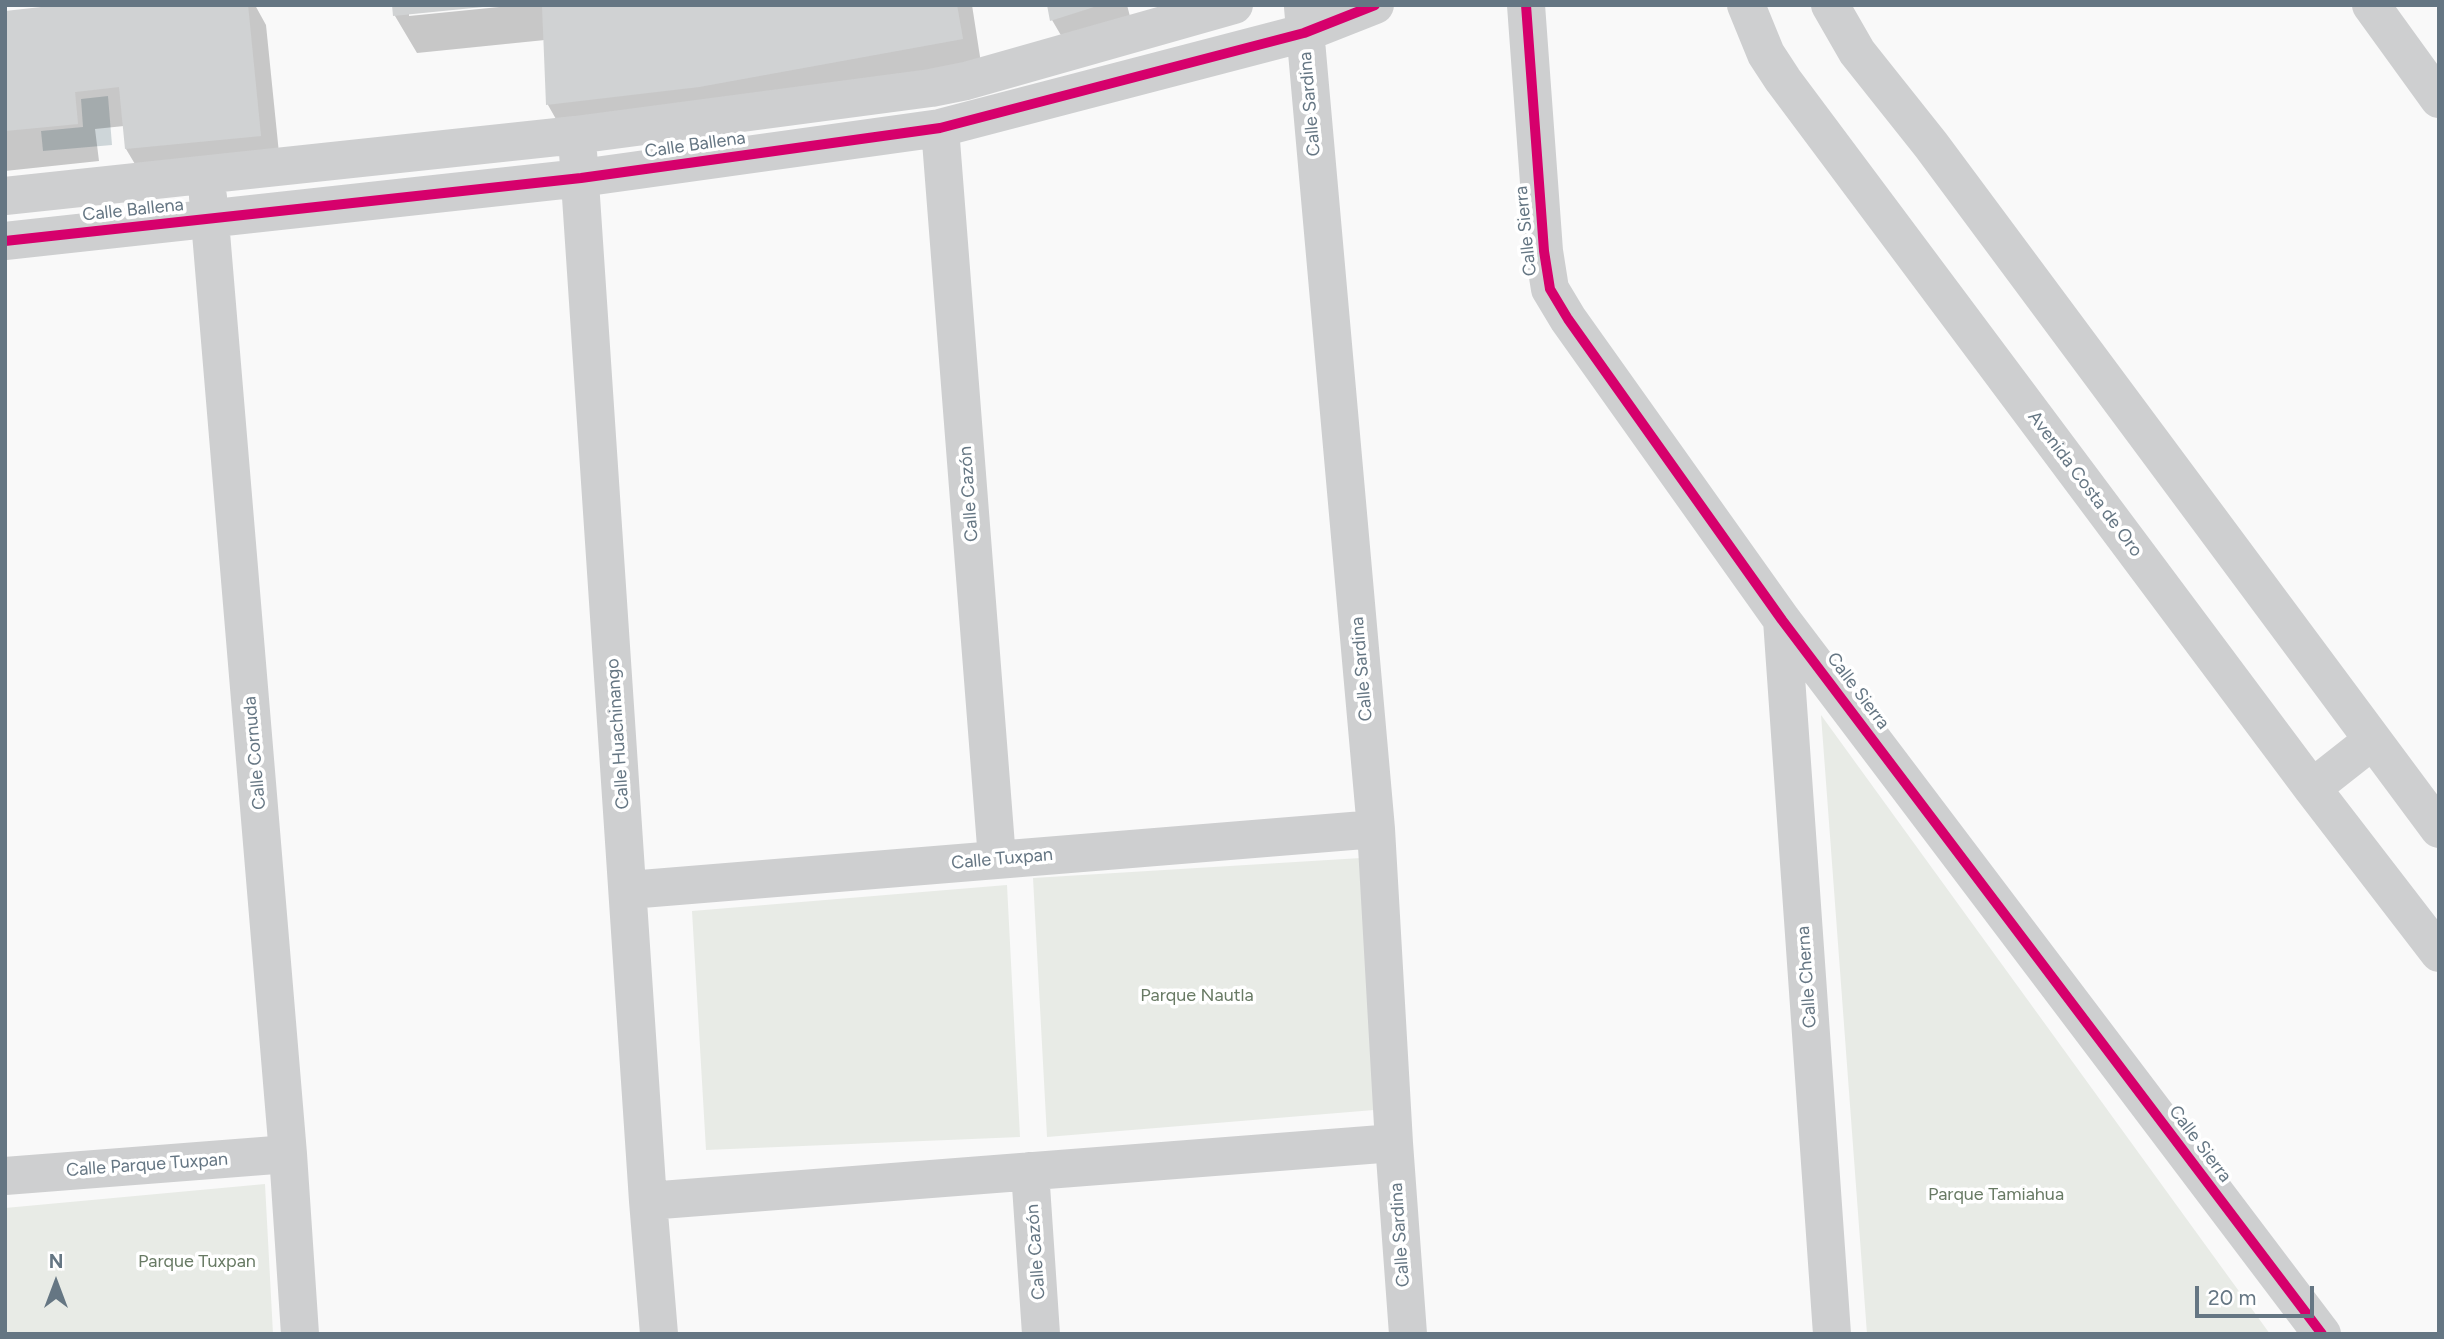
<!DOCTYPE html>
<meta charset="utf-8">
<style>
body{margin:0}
#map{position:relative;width:2444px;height:1339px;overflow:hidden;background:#f9f9f9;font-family:Figtree,sans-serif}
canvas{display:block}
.frame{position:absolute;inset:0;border:7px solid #657683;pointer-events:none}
.north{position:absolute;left:21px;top:1248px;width:70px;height:70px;-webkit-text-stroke:5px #fff;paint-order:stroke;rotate:0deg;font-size:19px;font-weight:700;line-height:28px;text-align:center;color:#657683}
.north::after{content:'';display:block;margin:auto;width:24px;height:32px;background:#657683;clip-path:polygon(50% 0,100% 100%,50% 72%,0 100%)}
.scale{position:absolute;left:2195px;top:1286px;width:119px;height:32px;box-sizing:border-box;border:4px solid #657683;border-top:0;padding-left:9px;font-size:21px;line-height:24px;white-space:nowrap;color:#657683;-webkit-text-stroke:5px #fff;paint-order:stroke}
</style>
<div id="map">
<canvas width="2444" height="1339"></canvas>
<div class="frame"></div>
<div class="north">N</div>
<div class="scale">20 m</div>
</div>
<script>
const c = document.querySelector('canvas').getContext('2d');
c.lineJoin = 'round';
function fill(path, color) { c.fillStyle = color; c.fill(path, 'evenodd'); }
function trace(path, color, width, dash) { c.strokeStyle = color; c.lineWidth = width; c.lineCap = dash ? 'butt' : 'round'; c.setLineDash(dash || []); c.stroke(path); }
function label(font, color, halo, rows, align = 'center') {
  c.font = font + ' Figtree,sans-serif'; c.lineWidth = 7; c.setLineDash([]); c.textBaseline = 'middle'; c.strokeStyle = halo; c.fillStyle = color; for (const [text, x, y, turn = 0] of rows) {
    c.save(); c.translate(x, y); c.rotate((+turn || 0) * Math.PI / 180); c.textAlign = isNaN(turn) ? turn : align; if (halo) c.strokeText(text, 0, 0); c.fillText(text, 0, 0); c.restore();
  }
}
const green = new Path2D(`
 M1821 715 2270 1334H1867Z
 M1361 858 1374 1110 1047 1137 1033 878Z
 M1007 885 1020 1137 706 1150 692 911Z
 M265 1184 273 1334H5V1208Z`);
const water = new Path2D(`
 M108 96 112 145 43 151 41 131 83 127 81 99Z`);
const shadow = new Path2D(`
 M76 5H255L266 25 281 173 148 186 126 149 124 126 95 129 99 161 5 171V13Z
 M394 5H484L409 13V16L519 5H972L983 76 569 142 548 105 545 40 417 53 395 16Z
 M1049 5H1127L1133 28 1069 49 1052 20Z`);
const building = new Path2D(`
 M59 5H248L261 136 125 149 119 87 75 92 78 124 5 131V11Z
 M392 5H483V7L393 16Z
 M542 5H957L963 39 699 87 546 105Z
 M1047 5H1097V6L1050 21Z`);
const minor = new Path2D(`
 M1526 5 1544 251 1550 289 1568 319 1782 620 2322 1334
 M2371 5 2439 99
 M1303 7 1376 829 1394 1143 1408 1334
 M940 128 997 859
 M578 152 648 1201 659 1334
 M5 196 576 135 931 88 966 81 1234 5
 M208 197 288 1154 300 1334
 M5 241 581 178 940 128 1304 33 1375 5
 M1782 620 1832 1334
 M629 890 1376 829
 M1030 1171 1041 1334
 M5 1176 288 1154
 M648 1201 1394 1143`);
const tertiary = new Path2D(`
 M1746 5 1766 54 1783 80 2312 788 2439 953
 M1830 5 1857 52 1931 145 2439 829
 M2312 788 2373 740`);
const cycleway = new Path2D(`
 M1526 5 1544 251 1550 289 1568 319 1782 620 2322 1334
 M5 241 581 178 940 128 1304 33 1375 5`);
const streetNames = [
 ["Calle Sardina",1310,104,-95],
 ["Calle Ballena",695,145,-8],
 ["Calle Ballena",133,210,-6],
 ["Calle Sierra",1526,231,-96],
 ["Avenida Costa de Oro",2085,484,53],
 ["Calle Cazón",969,494,-94],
 ["Calle Sardina",1362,669,-95],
 ["Calle Sierra",1858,691,53],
 ["Calle Huachinango",618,734,-94],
 ["Calle Cornuda",255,753,-95],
 ["Calle Tuxpan",1002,859,-5],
 ["Calle Cherna",1807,977,-94],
 ["Calle Sierra",2200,1144,53],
 ["Calle Parque Tuxpan",147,1165,-4],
 ["Calle Sardina",1400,1235,-94],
 ["Calle Cazón",1036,1252,-94]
];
const parkNames = [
 ["Parque Nautla",1197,996],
 ["Parque Tamiahua",1996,1195],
 ["Parque Tuxpan",197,1262]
];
fill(green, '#e8ebe6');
fill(water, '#ced6d9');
fill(shadow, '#0003');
fill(building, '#d0d2d3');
trace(minor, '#cecfd0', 38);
trace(tertiary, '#cecfd0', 38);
trace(cycleway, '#d6006c', 10);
label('18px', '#657683', '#fff', streetNames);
label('18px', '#687a64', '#fff', parkNames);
</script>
